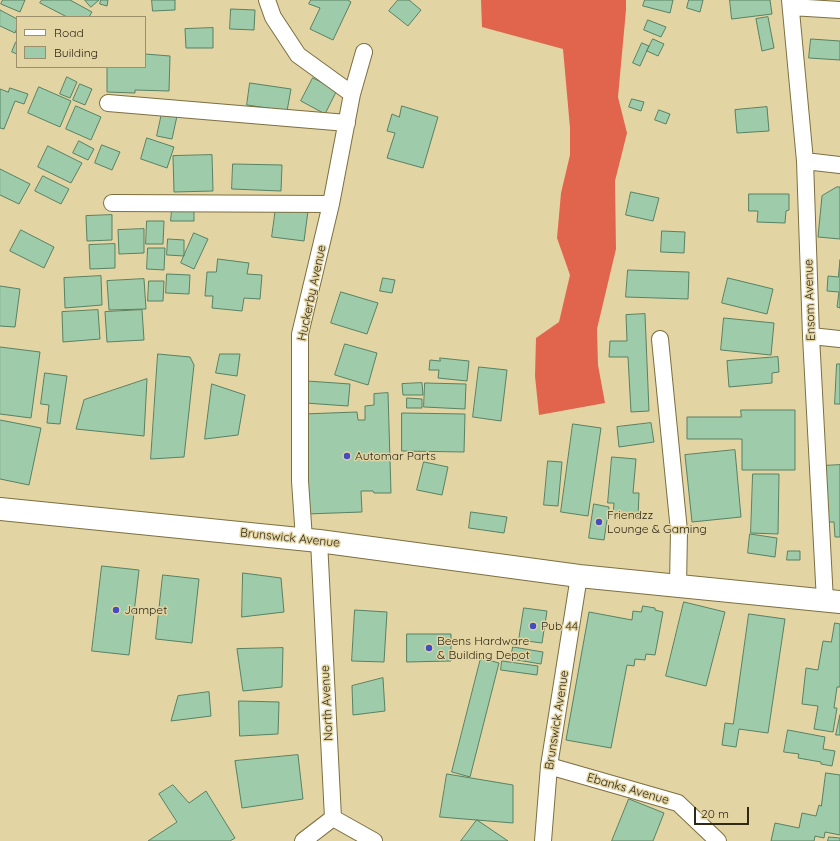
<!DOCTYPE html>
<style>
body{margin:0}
#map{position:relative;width:840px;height:841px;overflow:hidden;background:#e3d4a4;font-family:Quicksand,sans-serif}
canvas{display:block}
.legend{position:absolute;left:16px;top:16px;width:130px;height:52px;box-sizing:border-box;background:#e3d4a4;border:1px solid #9b906b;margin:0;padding:5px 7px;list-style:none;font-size:12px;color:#2f2916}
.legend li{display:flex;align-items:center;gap:8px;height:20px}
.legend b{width:20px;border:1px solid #9b906b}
.scale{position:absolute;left:694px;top:807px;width:55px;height:18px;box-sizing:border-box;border:2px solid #2f2916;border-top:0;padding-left:5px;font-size:12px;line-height:14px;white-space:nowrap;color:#2f2916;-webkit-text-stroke:3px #e3d4a4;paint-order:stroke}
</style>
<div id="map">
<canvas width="840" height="841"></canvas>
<ul class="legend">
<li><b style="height:5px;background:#fff"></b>Road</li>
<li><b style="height:11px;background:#9ecbaa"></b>Building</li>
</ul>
<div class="scale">20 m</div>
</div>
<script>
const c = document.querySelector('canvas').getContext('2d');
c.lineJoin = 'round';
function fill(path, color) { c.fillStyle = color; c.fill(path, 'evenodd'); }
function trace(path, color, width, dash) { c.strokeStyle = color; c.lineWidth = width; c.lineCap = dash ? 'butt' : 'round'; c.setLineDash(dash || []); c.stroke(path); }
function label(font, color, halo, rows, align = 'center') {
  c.font = font + ' Quicksand,sans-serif'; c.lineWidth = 3; c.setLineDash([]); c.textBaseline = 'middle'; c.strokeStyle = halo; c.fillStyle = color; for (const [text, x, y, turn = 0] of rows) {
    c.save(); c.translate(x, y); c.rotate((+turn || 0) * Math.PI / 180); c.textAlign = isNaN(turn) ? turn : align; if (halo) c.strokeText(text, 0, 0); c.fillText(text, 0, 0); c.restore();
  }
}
const forest = new Path2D(`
 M481 0H626V10L618 97 627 133 615 181 616 249 597 329 598 365 605 403 539 415 535 376 536 338 559 322 570 275 557 238 561 193 570 155V128L563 49 482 27Z`);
const building = new Path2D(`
 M3 0H25L20 12 1 4Z
 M42 0H70L92 12 89 17H67L40 3Z
 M85 0H99L91 7Z
 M101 0H108L107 6 100 4Z
 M152 0H175V10L153 11Z
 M311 0H348L351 2 333 40 310 29 320 8 309 4Z
 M398 0H409L421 10 408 26 389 11Z
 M645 0H673L670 13 643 6Z
 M689 0H703L700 12 687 8Z
 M730 0H770L772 14 732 19Z
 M231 9 255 10 254 30 230 29Z
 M0 10 17 19V28L15 33 0 26Z
 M768 17 774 48 762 51 756 19Z
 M648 20 666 27 661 37 644 30Z
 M213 28V48H186L185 29Z
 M653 39 664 44 658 56 647 51Z
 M811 39 840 41V60L809 58Z
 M16 42H17V54L12 52Z
 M642 43 649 46 640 66 633 63Z
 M145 54 170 56 169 91 135 90V93L107 92V67H145Z
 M67 77 77 82 70 98 60 94Z
 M313 78 337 90 325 114 301 101Z
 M250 83 291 89 287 111 247 105Z
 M80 84 92 89 85 105 73 100Z
 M39 87 71 101 60 127 28 113Z
 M10 88 28 94 24 104 15 101 4 129 0 128V89L8 92Z
 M632 99 644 102 641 111 629 107Z
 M76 106 101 117 91 140 66 129Z
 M402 106 438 117 423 168 387 158 395 133 387 131 392 114 399 117Z
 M767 107 769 131 737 133 735 110Z
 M659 110 670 114 666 124 655 120Z
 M162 113 177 116 172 139 157 136Z
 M147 138 174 147 167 168 141 159Z
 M79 141 94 149 88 160 73 153Z
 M102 145 120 152 112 170 95 163Z
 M48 146 82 163 71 183 38 167Z
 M212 155 213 191 174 192 173 156Z
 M233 164 282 165 281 191 232 189Z
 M0 169 30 184 19 204 0 195Z
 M43 176 69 189 61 204 35 191Z
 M837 187H840V239L818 237 822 196Z
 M631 192 659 198 653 221 626 215Z
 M749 194H789V210L786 211 785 223 757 222 758 211H749Z
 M276 207 308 211 304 241 272 237Z
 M172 209H194V221H171Z
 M112 215V240L87 241 86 216Z
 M147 221H164L163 244H146Z
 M144 229V253L119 254 118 230Z
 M21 230 54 247 44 268 10 251Z
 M662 231 685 232 684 253 661 252Z
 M194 233 208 239 194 269 181 263Z
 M168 239 184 240V256L167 255Z
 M115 244V268L90 269 89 245Z
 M148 248H165L164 270 147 269Z
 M218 259 249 263 247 274 262 275 260 299 244 298 242 311 212 308 213 296H205L207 272H216Z
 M840 260V308L837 307 839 292 827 291 828 276 838 277Z
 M628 270 689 272 688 299 626 297Z
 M167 274 190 275 189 294 166 293Z
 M101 276 102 305 65 308 64 278Z
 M383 278 395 280 392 293 380 291Z
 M728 278 773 289 767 314 722 303Z
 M144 279 146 309 109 310 107 281Z
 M149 281H164L163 301H148Z
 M0 286 20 289 15 327 0 326Z
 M341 292 378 303 367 334 331 323Z
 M98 310 100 339 63 342 62 312Z
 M142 310 144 340 107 342 105 312Z
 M645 314 649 411 631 412 628 357H609L610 341H627L626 315Z
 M724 318 774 323 771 355 721 350Z
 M345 344 377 353 368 385 335 375Z
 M0 347 40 352 31 418 0 414Z
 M158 354 190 357 194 365 184 457 151 459Z
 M220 354H240L237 376 216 373Z
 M778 357 779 372 772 373V383L729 387 727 361Z
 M440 358 469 361 467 381 438 378 439 370H429L430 360 440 361Z
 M837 364H840V404H835Z
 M479 367 507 370 501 421 473 417Z
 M45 373 67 376 60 424 47 423 49 405 41 404Z
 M147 379 144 436 76 429 84 400Z
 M307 381 350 384 348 406 305 403Z
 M422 383 423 395H403L402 384Z
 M425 383 466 384 465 409 424 407Z
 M212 384 245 395 238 435 205 439Z
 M388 393 391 493H374L373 491H361L362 512 306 514 303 414 357 412 358 420H365V406L374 405V394Z
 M407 398 422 399V408H407Z
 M741 410H795V470H742V439H687V417H741Z
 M402 413 465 414 464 452 402 451Z
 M0 420 41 428 29 485 0 479Z
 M651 423 654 442 619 447 617 427Z
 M573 424 601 428 588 516 561 512Z
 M735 450 741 517 692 522 685 455Z
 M612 457 636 459 633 493H639L638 517 613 516 614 503H608Z
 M548 461 562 462 558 506 544 505Z
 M424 462 448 467 442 495 417 490Z
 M840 465V537H835L834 522H826L822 466Z
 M753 474H779L778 534 751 533Z
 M594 504 609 507 604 540 589 538Z
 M471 512 507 517 504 533 469 528Z
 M750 534 777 538 775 557 748 553Z
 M788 551H800V560H787Z
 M102 566 139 570 129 655 92 651Z
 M243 573 281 578 284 612 242 617Z
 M163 575 199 579 192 643 156 639Z
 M684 602 725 612 706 686 666 676Z
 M643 606 655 608V610L663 612 655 655 646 654 645 660 635 659 634 666 627 665 611 748 566 740 589 612 632 620 633 611 641 612Z
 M524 608 547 611 542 643 519 640Z
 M355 610 387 612 384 662 352 661Z
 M749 614 785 619 768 733 739 729 736 747 722 745 725 723 733 724Z
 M835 623 840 624V687H837L834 708H837L833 732 814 729 818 706 802 704 806 668 818 670 823 641 831 642Z
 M407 634H451V661L407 662Z
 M513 647 543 652 541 664 511 659Z
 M283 648 282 687 243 691 237 649Z
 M481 658 499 663 470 777 452 772Z
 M502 661 538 666 537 675 501 670Z
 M383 678 385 711 353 715 352 686Z
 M209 692 211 716 171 721 178 696Z
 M239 701 279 702 278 734 240 736Z
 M840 715V735H836Z
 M788 730 825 737 823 749 835 751 832 766 821 764V762L798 758 799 754 784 752Z
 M298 755 303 799 242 808 235 761Z
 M826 773 840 775V835L825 832 824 838 815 836 814 841H771L775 823 799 828 802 813 816 816 819 805 821 806Z
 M447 774 513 785V823L440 817Z
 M173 785 189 803 206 791 235 838 230 841H148L177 822 159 794Z
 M629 799 664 813 653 841H612Z
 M477 820 508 841H461Z
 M829 837 840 838V841H828Z`);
const street = new Path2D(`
 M267 0 273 17 298 55 352 94
 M790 0 805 161 811 336 825 601
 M791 7 840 10
 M108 103 347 123
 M805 161 840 165
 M112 203 331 204
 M811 336 840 339
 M660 339 679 531 678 585
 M304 539 300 481V334L331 204 352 94 364 52
 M319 541 333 818
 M549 766 678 803 718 841
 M333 818 374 841
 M303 841 333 818
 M543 841 549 766 579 576`);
const secondary = new Path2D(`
 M0 509 319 541 579 576 840 602`);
const markers = [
 [347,456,4,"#414dc1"],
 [599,522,4,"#414dc1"],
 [116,610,4,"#414dc1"],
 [533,626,4,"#414dc1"],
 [429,648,4,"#414dc1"]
];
const streetNames = [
 ["Huckerby Avenue",312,293,-78],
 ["Ensom Avenue",810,300,-92],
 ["Brunswick Avenue",290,538,6],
 ["North Avenue",327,703,-93],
 ["Brunswick Avenue",557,720,-81],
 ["Ebanks Avenue",628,789,16]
];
const poiNames = [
 ["Automar Parts",355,456],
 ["Friendzz",607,515],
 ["Lounge & Gaming",607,529],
 ["Jampet",124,610],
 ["Pub 44",541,626],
 ["Beens Hardware",437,641],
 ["& Building Depot",437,655]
];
fill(forest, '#e1654d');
fill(building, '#9ecbaa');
trace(building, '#578163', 1);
trace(street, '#7d6f41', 18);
trace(secondary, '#7d6f41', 24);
trace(street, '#fff', 16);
trace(secondary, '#fff', 22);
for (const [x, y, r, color] of markers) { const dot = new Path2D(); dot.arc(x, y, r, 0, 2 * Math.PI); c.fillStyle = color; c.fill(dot); trace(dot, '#e3d4a4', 1.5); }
label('12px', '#2f2916', '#e3d4a4', streetNames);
label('12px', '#2f2916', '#e3d4a4', poiNames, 'left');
</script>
